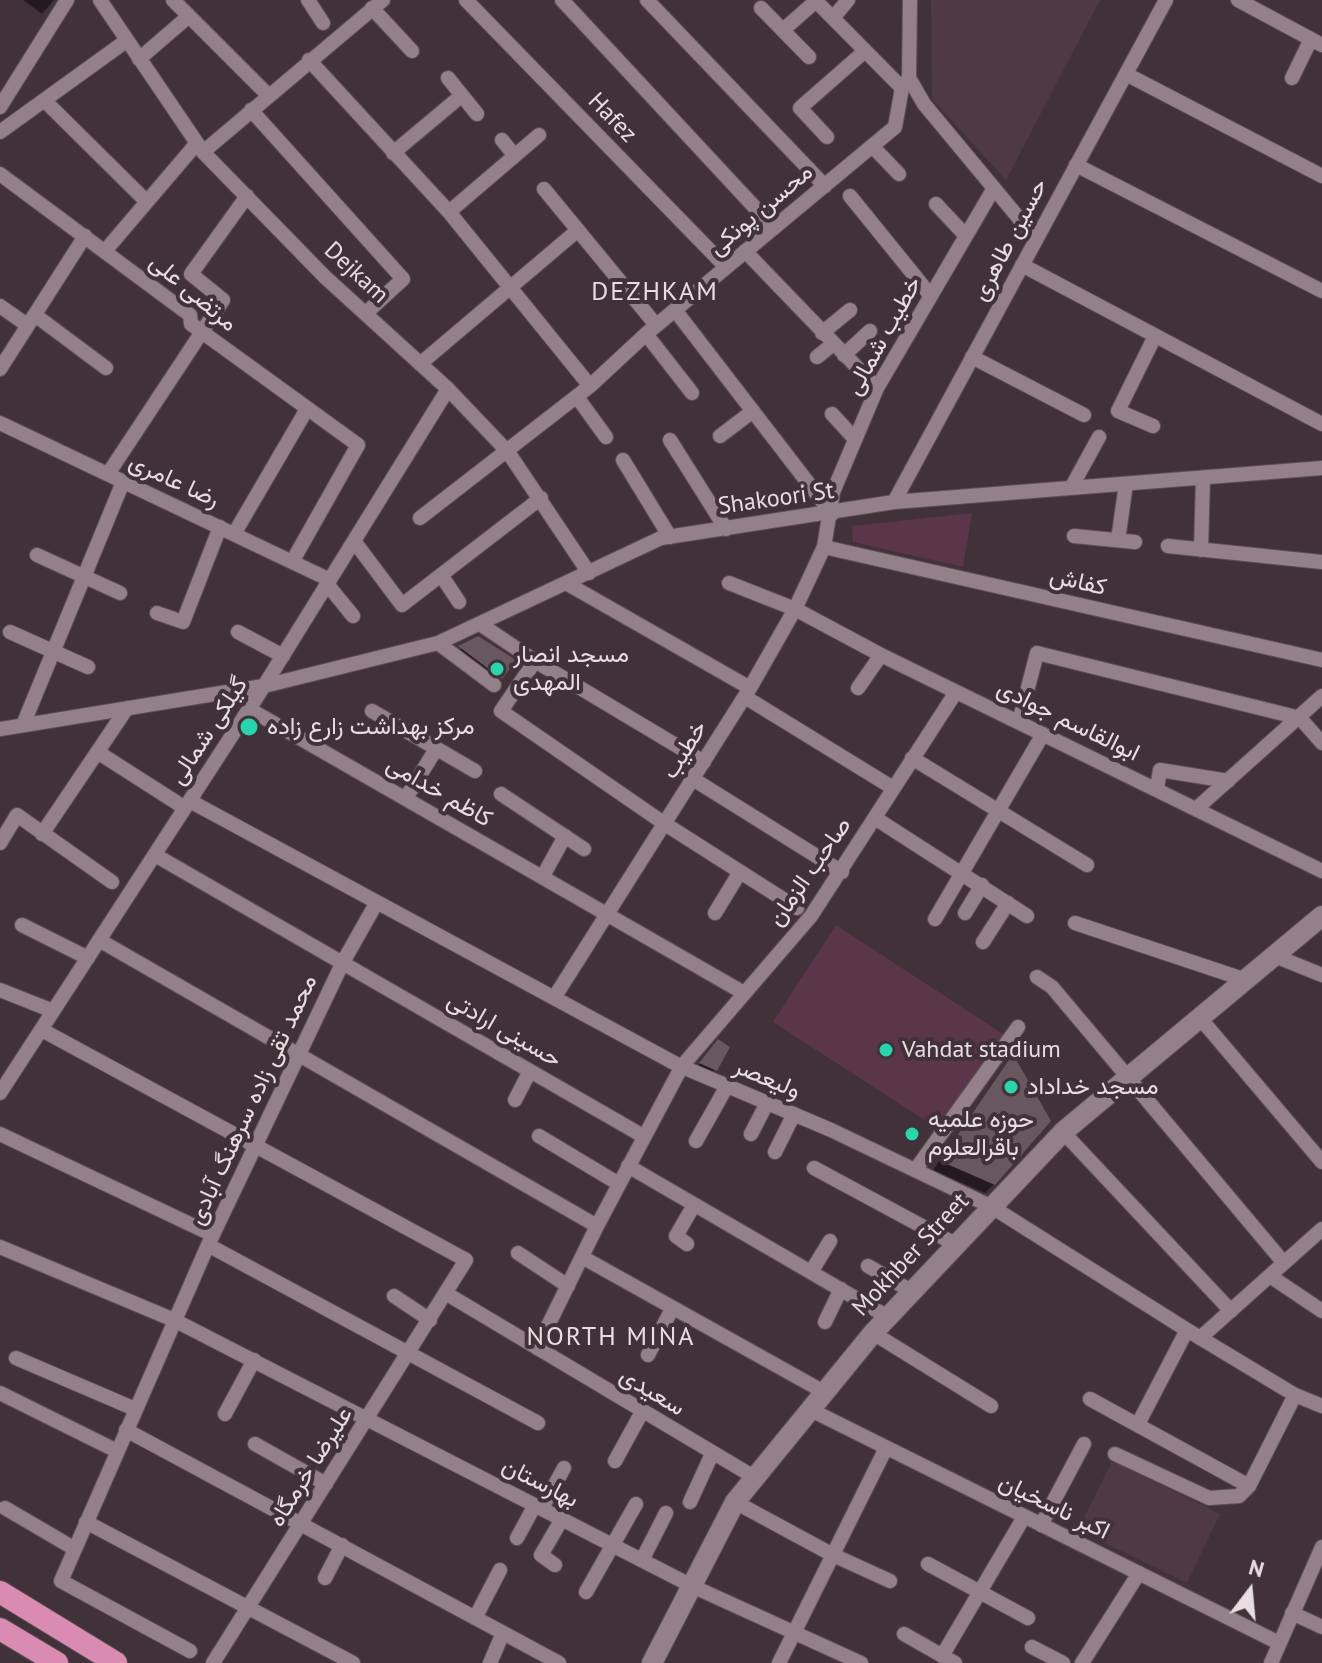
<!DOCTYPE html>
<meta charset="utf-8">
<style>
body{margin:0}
#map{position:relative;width:1322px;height:1663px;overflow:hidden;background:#413239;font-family:"PT Sans",sans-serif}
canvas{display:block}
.north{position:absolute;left:1210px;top:1551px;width:80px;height:80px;-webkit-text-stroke:6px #413239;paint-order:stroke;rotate:16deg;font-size:22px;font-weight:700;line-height:32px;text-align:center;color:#e8dee2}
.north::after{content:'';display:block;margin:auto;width:28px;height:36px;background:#e8dee2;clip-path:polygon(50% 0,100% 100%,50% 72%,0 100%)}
</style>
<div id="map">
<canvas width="1322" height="1663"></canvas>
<div class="north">N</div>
</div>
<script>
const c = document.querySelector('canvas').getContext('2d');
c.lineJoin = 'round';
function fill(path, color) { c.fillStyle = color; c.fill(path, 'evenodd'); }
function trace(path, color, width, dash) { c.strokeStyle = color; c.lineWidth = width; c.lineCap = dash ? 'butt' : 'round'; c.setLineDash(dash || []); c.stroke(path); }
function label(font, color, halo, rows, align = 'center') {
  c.font = font + ' "PT Sans",Vazirmatn,sans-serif'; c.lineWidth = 8; c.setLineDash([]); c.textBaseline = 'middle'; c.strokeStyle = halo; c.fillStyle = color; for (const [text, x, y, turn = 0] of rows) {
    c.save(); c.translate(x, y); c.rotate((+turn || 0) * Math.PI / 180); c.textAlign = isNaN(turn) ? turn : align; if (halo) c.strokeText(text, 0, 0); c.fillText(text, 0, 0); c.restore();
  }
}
const built = new Path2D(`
 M931 0H1100L1006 180 932 99Z
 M1112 1461 1220 1514 1187 1583 1078 1530Z`);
const green = new Path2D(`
 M972 513 963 567 853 542 852 526Z
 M836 925 1003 1034 940 1130 773 1022Z`);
const shadow = new Path2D(`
 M23 0H54L42 14Z
 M479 638 513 661 494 684 454 653Z
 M715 1045V1069L711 1073 697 1067Z
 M1013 1057 994 1184 985 1193 933 1170Z`);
const building = new Path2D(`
 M478 636 516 660 502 679 458 646Z
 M718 1039 730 1047 717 1071 699 1063Z
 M1013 1054 1051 1121 995 1185 940 1161Z`);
const minor = new Path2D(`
 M100 0 203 152 325 277 448 389 508 452 589 573
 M173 0 189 16
 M308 0 323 23
 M466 0 726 267
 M562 0 774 228
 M647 0 825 186
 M815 0 902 88
 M910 0 909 78 924 104 1027 228
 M1238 0 1322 45
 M372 8 412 51
 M761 8 809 57
 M833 18 848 0
 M783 30 816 1
 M139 59 189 16 269 96
 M309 60 449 212 590 386
 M1126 74 1322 176
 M448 78 477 114
 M1292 78 1311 39
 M44 100 146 201
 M0 107 67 0
 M251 110 403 279 366 313
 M0 132 126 41
 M827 137 800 108 865 51
 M502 140 514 155
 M872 146 899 174
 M203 152 383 0
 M393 153 461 96
 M1076 165 1322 291
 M0 174 190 315 191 324 358 445 292 562
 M544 189 656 325
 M850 196 931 296
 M936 204 966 236
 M449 212 539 135
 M105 251 197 143
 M745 251 877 388
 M1022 265 1322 424
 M0 306 27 325
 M675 310 832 514
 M35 315 106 368
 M822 333 850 310
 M646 334 692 393
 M844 355 870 331
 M817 357 833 344
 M972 357 1084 415
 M420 364 578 230
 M0 369 85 236
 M577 397 606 437
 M832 414 855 439
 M0 423 330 580
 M1153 426 1118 411 1155 336
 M720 436 753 411
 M670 440 726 529
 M623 460 670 537
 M108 474 223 300 191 274 247 196
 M1071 488 1099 437
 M894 502 1166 0
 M420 518 590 386 646 334 895 127 902 88 909 78
 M234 534 307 409
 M1074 536 1135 542
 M1118 540 1126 484
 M354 541 402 605 541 498
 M1168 546 1322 562
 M824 547 1322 660
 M1201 550 1203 478
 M37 555 120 593
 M441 575 459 602
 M566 583 750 688
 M729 583 795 609 881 655 1322 871
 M327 584 353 616
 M157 613 183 622 220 527
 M480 624 535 661 704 762
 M10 632 88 667
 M238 632 283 656
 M438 643 494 685
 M535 661 501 711 665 824 797 908
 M858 688 881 655
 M745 697 893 788
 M249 709 744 993
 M372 711 475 771
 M1019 722 1037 653 1300 718 1322 743
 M23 725 123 482
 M0 729 264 686 438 643 661 538 894 502 1322 468
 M99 753 185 808
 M912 758 1087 865
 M693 779 842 872
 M1157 788 1160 770 1228 781
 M501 794 584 849
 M406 798 436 749
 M190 801 678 1065 831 1130 992 1207 1187 1330 1295 1395 1322 1406
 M1196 809 1322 696
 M875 818 1027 916
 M42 834 127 708
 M0 843 17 815 112 882
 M155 855 643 1136
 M543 876 565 836
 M715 913 740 872
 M965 913 982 885
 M935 919 1043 734
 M1075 923 1246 980
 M22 925 88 958
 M99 940 597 1226
 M983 942 1008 903
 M1275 956 1322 975
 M1037 977 1052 987 1284 1263
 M0 990 53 1011
 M554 998 750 688 795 609 824 547 833 492 877 388 994 188
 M1200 1018 1322 1162
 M42 1030 466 1260 213 1663
 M0 1093 264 686 448 389
 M515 1100 530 1071
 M1063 1132 1231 1311
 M0 1134 213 1235
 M751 1134 767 1103
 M539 1136 619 1184
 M696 1141 727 1086
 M775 1152 794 1114
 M628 1166 888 1317
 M814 1168 955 1244
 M916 1169 1018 1027
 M687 1244 676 1236 694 1205
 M208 1245 538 1423
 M0 1247 174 1320 692 1586 861 1663
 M518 1253 568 1286
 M582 1257 824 1392
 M868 1266 911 1291
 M811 1272 830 1241
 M1270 1276 1322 1311
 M447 1294 754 1477
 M394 1296 430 1320
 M825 1322 841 1289
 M873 1333 991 1406
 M1200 1338 1322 1229
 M537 1348 597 1226 682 1066 811 916 956 692
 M648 1355 672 1309
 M16 1358 135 1409
 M0 1393 117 1451
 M1090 1399 1249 1486
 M809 1409 1279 1643
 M225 1414 254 1360
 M1138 1424 1187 1330
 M126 1430 559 1663
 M255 1444 326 1484
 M1115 1454 1209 1498 1239 1496 1249 1486 1295 1395
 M615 1461 642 1412
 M690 1502 712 1454
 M735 1502 833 1555 890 1581
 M5 1508 75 1549
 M542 1508 564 1468
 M86 1522 353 1663
 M1041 1525 1084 1444
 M517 1538 535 1505
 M642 1560 666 1513
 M928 1564 1028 1618
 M555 1565 541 1555 562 1519
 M325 1578 342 1545
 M586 1592 636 1504
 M1292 1613 1322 1627
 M475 1618 500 1570
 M904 1634 955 1663
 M1032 1647 1063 1663
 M190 1651 61 1581 208 1245 343 962 377 902
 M942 1656 1024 1517
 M490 1663 503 1633
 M779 1663 886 1448
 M1082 1663 1139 1573
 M1271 1663 1322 1547`);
const secondary = new Path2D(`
 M652 1663 735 1502 873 1333 1063 1132 1322 916`);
const trunk = new Path2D(`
 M0 1592 116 1663
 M0 1629 57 1663`);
const markers = [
 [497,669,8,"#29d5ac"],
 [249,727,10,"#29d5ac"],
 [886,1050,8,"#29d5ac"],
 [1011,1087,8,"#29d5ac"],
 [912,1134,8,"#29d5ac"]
];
const streetNames = [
 ["Hafez",612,118,46],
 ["محسن پونکی",761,210,-40],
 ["حسین طاهری",1010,240,-62],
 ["Dejkam",356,273,43],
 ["مرتضی علی",193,293,40],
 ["خطیب شمالی",884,336,-61],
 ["رضا عامری",174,481,25],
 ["Shakoori St",776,499,-8],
 ["کفاش",1078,582,13],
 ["ابوالقاسم جوادی",1068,721,26],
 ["گيلکی شمالی",209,731,-57],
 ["خطیب",685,750,-58],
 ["کاظم خدامی",439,792,30],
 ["صاحب الزمان",810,872,-55],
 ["حسینی ارادتی",504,1030,30],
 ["ولیعصر",767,1079,23],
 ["محمد تقی زاده سرهنگ آبادی",253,1100,-65],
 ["Mokhber Street",911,1255,-47],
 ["سعیدی",652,1392,31],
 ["علیرضا خرمگاه",311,1467,-58],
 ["بهارستان",540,1483,27],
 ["اکبر ناسخیان",1054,1507,26]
];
const poiNames = [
 ["مسجد انصار",513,655],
 ["المهدی",513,683],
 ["مرکز بهداشت زارع زاده",267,727],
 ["Vahdat stadium",902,1050],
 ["مسجد خداداد",1027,1087],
 ["حوزه علمیه",928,1120],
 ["باقرالعلوم",928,1148]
];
const neighbourhoodNames = [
 ["DEZHKAM",655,293],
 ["NORTH MINA",611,1338]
];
fill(built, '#4f3943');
fill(green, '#5a3648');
fill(shadow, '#0007');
fill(building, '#68575f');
trace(minor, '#5d5056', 16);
trace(secondary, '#5d5056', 22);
trace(trunk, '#5d5056', 24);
trace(minor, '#938089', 14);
trace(secondary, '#938089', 20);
trace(trunk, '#da8bb2', 22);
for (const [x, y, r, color] of markers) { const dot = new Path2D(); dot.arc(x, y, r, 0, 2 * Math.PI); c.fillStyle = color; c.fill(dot); trace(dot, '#413239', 3); }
label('24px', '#e8dee2', '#413239', streetNames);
label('24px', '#e8dee2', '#413239', poiNames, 'left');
c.letterSpacing = '2px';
label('26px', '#e8dee2', '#413239', neighbourhoodNames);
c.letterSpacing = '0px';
</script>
